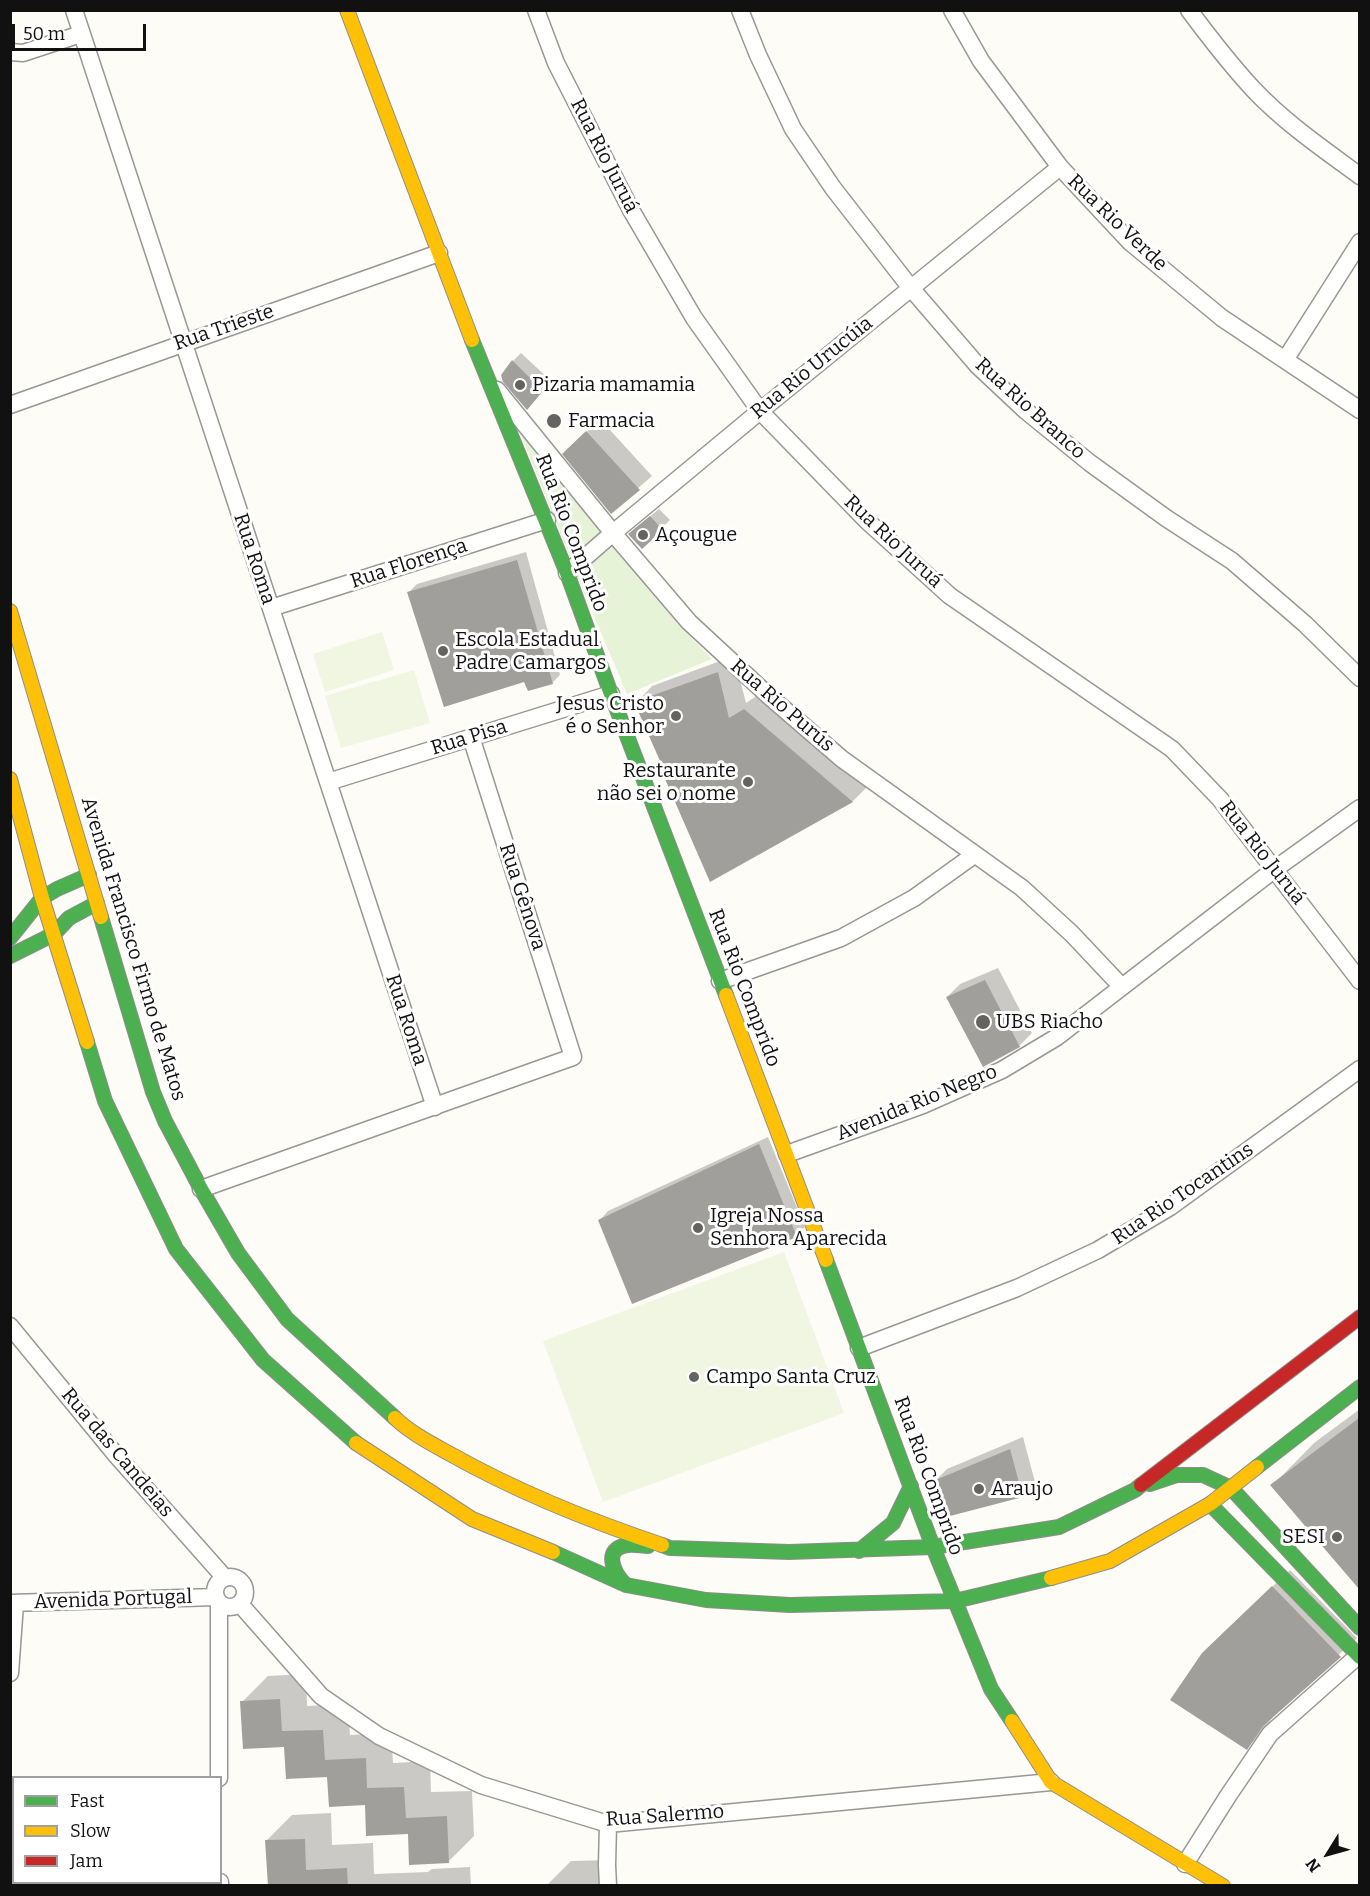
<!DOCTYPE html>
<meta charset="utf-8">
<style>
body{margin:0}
#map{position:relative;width:1370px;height:1896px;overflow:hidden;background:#fdfcf7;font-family:Bitter,serif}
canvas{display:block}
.frame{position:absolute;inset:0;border:12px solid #111;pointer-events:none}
.legend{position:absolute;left:12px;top:1776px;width:210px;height:108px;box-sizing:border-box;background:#fff;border:2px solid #a0a0a0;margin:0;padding:8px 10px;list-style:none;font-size:18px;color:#111}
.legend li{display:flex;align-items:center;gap:12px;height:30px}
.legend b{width:30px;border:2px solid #a0a0a0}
.north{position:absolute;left:1298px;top:1824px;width:60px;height:60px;-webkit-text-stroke:4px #fff;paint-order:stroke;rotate:233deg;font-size:16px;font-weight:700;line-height:24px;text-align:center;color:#111}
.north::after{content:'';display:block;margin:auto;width:21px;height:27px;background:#111;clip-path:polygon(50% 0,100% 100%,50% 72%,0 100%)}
.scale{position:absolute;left:12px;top:24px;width:134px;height:27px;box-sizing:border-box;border:3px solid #111;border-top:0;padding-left:8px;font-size:18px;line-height:21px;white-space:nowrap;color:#111;-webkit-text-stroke:4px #fff;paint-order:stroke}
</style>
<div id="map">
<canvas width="1370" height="1896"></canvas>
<div class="frame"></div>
<ul class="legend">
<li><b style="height:8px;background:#4caf50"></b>Fast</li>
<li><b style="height:8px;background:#ffc107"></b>Slow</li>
<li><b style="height:8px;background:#c62828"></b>Jam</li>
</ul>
<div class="north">N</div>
<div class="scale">50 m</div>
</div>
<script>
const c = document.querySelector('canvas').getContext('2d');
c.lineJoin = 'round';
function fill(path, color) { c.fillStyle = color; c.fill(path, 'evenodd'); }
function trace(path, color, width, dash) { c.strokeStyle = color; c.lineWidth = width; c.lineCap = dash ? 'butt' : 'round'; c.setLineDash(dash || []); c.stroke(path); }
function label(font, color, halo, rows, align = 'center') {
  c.font = font + ' Bitter,serif'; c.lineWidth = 6; c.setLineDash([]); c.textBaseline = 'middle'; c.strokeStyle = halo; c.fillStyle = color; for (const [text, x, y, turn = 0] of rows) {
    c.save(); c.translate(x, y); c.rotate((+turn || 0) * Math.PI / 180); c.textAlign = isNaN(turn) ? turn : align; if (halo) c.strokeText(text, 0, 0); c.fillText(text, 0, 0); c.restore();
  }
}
const green = new Path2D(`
 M517 425 601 531 570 557Z
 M615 545 677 623 712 659 627 694 577 576Z`);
const pitch = new Path2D(`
 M382 632 394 670 325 692 313 654Z
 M414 670 430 723 341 748 325 696Z
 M784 1252 844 1413 603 1502 543 1341Z`);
const shadow = new Path2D(`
 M521 353 551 381 535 400 513 361Z
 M600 419 652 476 611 512 564 454Z
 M659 509 670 520 642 547 638 526Z
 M526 552 560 675 552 683 409 592 417 584Z
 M734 656 746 703 761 693 869 785 853 801 711 880 662 761 636 703 652 686Z
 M998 968 1032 1033 1019 1046 947 997 960 984Z
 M768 1137 805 1227 796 1236 600 1220 608 1211Z
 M1360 1409V1587L1272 1486 1314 1443Z
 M1023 1437 1035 1482 1022 1495 934 1482 947 1469Z
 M1290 1570 1357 1638 1276 1712 1264 1730 1247 1748 1221 1635Z
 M306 1674 307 1706 348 1704 350 1735 391 1733 393 1763 430 1761 431 1792 472 1791 474 1836 448 1862 286 1746 242 1702 268 1676Z
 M331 1813 332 1845 373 1843 374 1874 428 1872 432 1869 470 1867 471 1886H269L266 1841 292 1815Z
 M609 1860 610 1886H546L571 1861Z`);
const building = new Path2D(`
 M512 360 543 391 527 410 503 382 501 375Z
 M586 431 640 490 611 514 562 454Z
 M650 516 663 530 642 549 628 534Z
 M517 560 553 684 528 691 524 682 444 707 407 592Z
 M718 672 729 718 744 709 853 802 710 882 658 763 660 761 634 702Z
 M985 980 1020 1047 983 1067 946 997Z
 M759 1144 797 1237 632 1304 598 1220Z
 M1359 1418V1589L1270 1485Z
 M1010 1449 1023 1497 950 1516 933 1481Z
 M1272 1586 1341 1657 1263 1726 1247 1750 1170 1700 1202 1653Z
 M280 1699 282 1731 323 1730 325 1760 366 1758 367 1788 404 1787 406 1818 447 1816 449 1863 409 1865 408 1834 366 1836 365 1805 329 1807 327 1777 286 1779 284 1747 243 1749 240 1701Z
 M305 1839 306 1870 347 1868 348 1886H268L265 1840Z`);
const street = new Path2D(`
 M74 10 435 1107
 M536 10 556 63 631 210 694 318 760 411 866 520 950 596 1172 749 1220 799 1360 981
 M740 10 758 55 793 129 833 188 910 287 978 366 1026 411 1090 463 1166 518 1232 561 1305 624 1360 678
 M952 10 981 61 1060 167 1130 242 1222 318 1360 410
 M1189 10C1209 37 1230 64 1253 89 1284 122 1323 149 1360 176
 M10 52 23 53 81 34
 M1285 360 1360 242
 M497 390 613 533 689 622 770 697 842 759 1022 888 1072 934 1122 987
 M10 405 439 253
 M567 573 613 533 760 411 1060 167
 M271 608 547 520
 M328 782 611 694
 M720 981 841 938 914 898 974 855
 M787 1154 923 1105 1002 1070 1057 1037 1275 869 1360 808
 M201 1189 573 1057 471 737
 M10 1326 116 1455 225 1578
 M859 1348 1017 1288 1098 1250 1170 1207 1360 1069
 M215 1592a15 15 0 1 1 30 0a15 15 0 1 1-30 0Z
 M10 1603 216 1597
 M219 1603V1778
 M240 1604 321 1696 379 1736 481 1785 608 1824 1051 1782
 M10 1673 15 1604
 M608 1824 607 1865 608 1886
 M1185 1864 1228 1796 1270 1734 1360 1654
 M220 1882V1886`);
const fast = new Path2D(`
 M472 340 567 573 611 694 726 995
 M101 917 153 1092 165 1121 201 1189 238 1253 287 1319 395 1418
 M10 938 42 898 57 889 89 875
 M10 956 54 934 69 918 97 903
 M87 1042 105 1101 176 1249 263 1360 356 1443
 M826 1260 933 1547 991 1689 1012 1721
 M1257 1467 1360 1387
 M1150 1484 1177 1475H1203L1231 1488 1360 1628
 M1210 1504 1360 1657
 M662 1545 670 1548 789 1552 933 1547 1059 1527 1135 1490 1141 1485
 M859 1551 893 1523 911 1486
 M553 1552 626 1585 706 1600 790 1605 955 1601 1051 1578
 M626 1585C613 1573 602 1548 628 1545 635 1544 642 1546 648 1546`);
const slow = new Path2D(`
 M347 10 472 340
 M10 611 101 917
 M10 779 42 898 87 1042
 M726 995 826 1260
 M395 1418C412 1434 432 1444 452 1455 518 1492 590 1521 662 1545
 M356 1443 472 1519 553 1552
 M1051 1578 1110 1561 1210 1504 1257 1467
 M1012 1721 1051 1782 1223 1886`);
const jam = new Path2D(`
 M1141 1485 1360 1317`);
const markers = [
 [520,385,6,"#646362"],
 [554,421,8,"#646362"],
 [643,535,6,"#646362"],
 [443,651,6,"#646362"],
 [676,716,6,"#646362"],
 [748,782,6,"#646362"],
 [983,1022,8,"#646362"],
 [698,1228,6,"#646362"],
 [694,1377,6,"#646362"],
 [979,1489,6,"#646362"],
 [1337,1537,6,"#646362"]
];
const streetNames = [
 ["Rua Rio Juruá",604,156,63],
 ["Rua Rio Verde",1117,223,44],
 ["Rua Trieste",224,328,-19],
 ["Rua Rio Urucúia",812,368,-39],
 ["Rua Rio Branco",1030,409,42],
 ["Rua Rio Comprido",571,533,69],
 ["Rua Rio Juruá",893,542,43],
 ["Rua Roma",254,559,72],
 ["Rua Florença",409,564,-18],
 ["Rua Rio Purús",782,706,41],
 ["Rua Pisa",469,738,-17],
 ["Rua Rio Juruá",1262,853,52],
 ["Rua Gênova",522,897,72],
 ["Avenida Francisco Firmo de Matos",133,949,73],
 ["Rua Rio Comprido",744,988,69],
 ["Rua Roma",406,1020,72],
 ["Avenida Rio Negro",917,1103,-22],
 ["Rua Rio Tocantins",1183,1194,-34],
 ["Rua das Candeias",117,1453,50],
 ["Rua Rio Comprido",928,1476,70],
 ["Avenida Portugal",113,1600,-2],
 ["Rua Salermo",665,1816,-4]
];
const poiNames = [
 ["Pizaria mamamia",532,385],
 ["Farmacia",568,421],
 ["Açougue",655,535],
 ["Escola Estadual",455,640],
 ["Padre Camargos",455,663],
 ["Jesus Cristo",664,704,"right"],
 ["é o Senhor",664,727,"right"],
 ["Restaurante",736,771,"right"],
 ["não sei o nome",736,794,"right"],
 ["UBS Riacho",996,1022],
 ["Igreja Nossa",710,1216],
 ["Senhora Aparecida",710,1239],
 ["Campo Santa Cruz",706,1377],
 ["Araujo",991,1489],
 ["SESI",1325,1537,"right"]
];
fill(green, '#e7f3d7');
fill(pitch, '#f0f6e1');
fill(shadow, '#0003');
fill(building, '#a19f9c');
trace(street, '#979795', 19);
trace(fast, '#8e8d8b', 16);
trace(slow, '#8e8d8b', 16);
trace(jam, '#8e8d8b', 16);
trace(street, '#fffffe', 16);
trace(fast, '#4caf50', 14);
trace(slow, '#ffc107', 14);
trace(jam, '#c62828', 14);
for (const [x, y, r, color] of markers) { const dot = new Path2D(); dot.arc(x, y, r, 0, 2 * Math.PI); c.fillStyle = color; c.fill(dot); trace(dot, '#fff', 2); }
label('20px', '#111', '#fff', streetNames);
label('20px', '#111', '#fff', poiNames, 'left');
</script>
